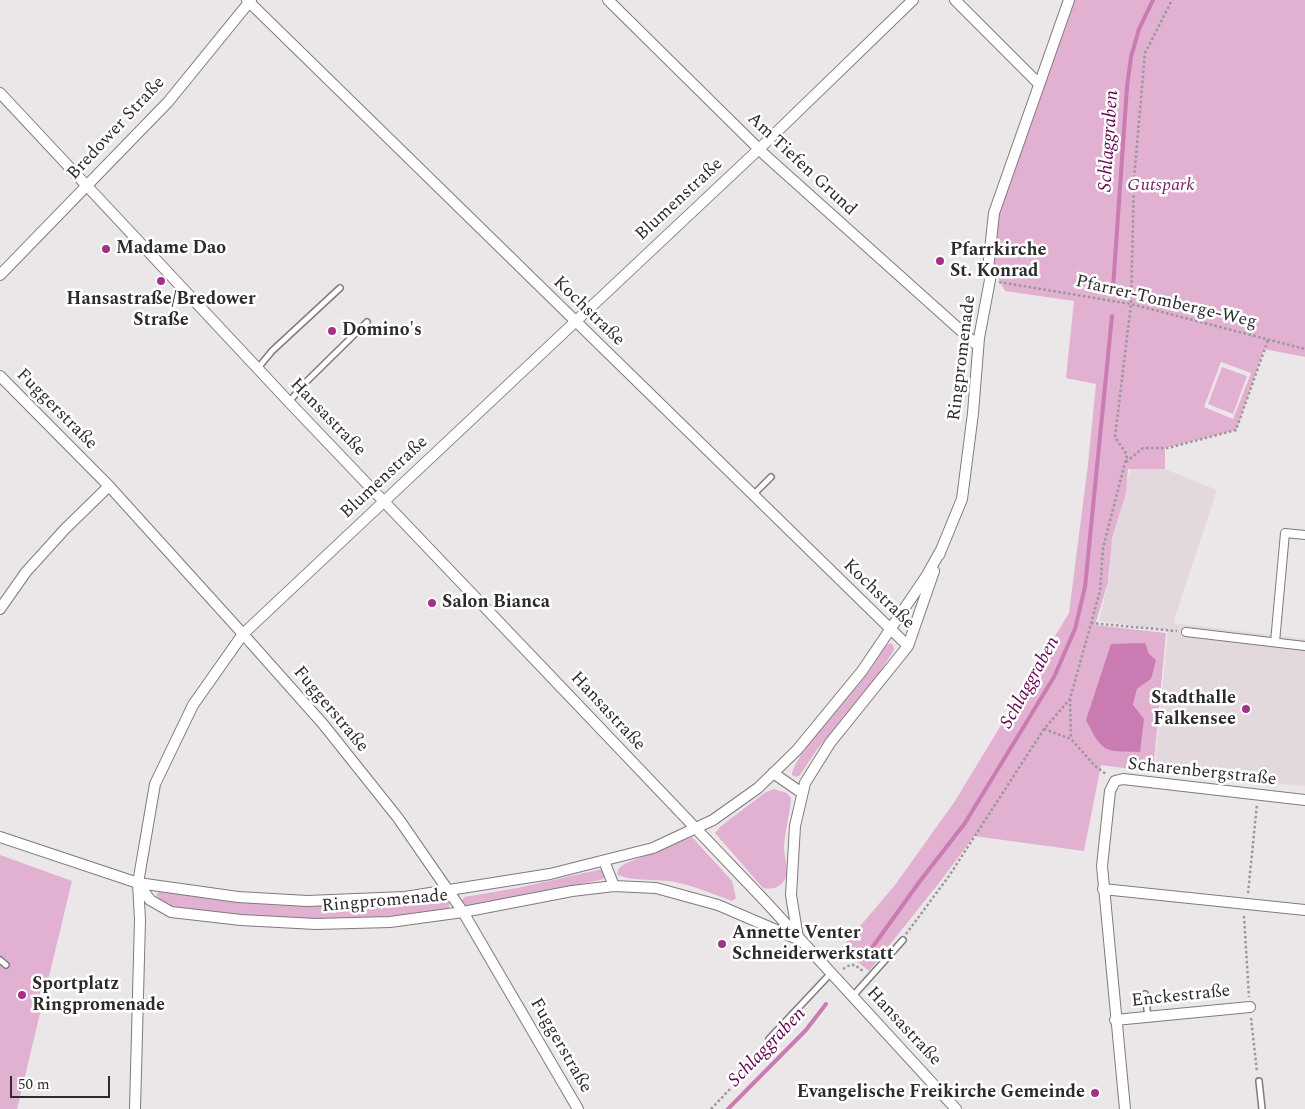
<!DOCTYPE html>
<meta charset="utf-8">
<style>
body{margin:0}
#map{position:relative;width:1305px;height:1109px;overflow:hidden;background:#ebe7e9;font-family:Spectral,serif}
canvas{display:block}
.scale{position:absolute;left:10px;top:1076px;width:100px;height:22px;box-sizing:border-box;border:2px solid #2d2b2c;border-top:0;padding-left:6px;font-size:15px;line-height:18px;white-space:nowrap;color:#2d2b2c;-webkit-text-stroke:4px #fff;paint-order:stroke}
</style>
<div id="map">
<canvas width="1305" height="1109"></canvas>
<div class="scale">50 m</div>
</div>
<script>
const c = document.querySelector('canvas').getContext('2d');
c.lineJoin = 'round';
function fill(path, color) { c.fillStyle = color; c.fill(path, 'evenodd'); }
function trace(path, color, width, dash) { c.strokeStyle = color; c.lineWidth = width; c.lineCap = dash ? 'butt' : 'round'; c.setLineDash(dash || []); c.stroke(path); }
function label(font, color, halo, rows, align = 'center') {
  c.font = font + ' Spectral,serif'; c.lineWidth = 5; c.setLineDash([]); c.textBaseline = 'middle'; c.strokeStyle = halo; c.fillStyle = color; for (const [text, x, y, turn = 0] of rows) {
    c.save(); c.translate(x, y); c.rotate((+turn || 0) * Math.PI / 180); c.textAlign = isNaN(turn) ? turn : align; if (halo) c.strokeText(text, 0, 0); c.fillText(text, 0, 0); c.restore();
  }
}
const built = new Path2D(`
 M1131 467 1165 469 1217 490 1173 623 1305 639V786L1154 772 1168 630 1099 621 1110 574 1108 546Z`);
const green = new Path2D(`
 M1073 0H1305V357L1264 349 1236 430 1165 448V469H1128L1126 493 1112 538 1108 582 1095 625 1166 633 1153 772 1101 765 1084 851 974 836 946 874 869 971 853 958 845 961 839 951 895 885 955 801 1069 613 1088 464 1096 384 1066 378 1074 301 1005 291 993 268 998 215ZM1221 362 1251 373 1233 419 1204 407ZM1111 644 1151 679 1137 689 1133 706Z
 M1222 367 1247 376 1233 414 1208 404Z
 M890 643 893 645 894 650 872 684 855 706 818 748 800 775 796 777 792 775C793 756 850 696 864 678 872 668 879 656 886 646Z
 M774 789 787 793 791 798C790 816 784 832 784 850 785 859 790 872 784 881 779 888 771 890 763 888L715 833 721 826 766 792Z
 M692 837 732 881 736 898 732 901C713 894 695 886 675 882 659 879 630 882 617 874L619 868 624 864Z
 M0 855 72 881 17 1109H0Z
 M602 869 605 877 601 880 464 907 461 903 464 897 517 888Z
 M159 892H166L234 901 315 906 387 904 444 900 449 901V909C424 913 399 916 373 918 328 921 281 918 236 914 215 913 187 912 168 904 163 902 159 899 156 895Z`);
const water = new Path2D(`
 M1145 643 1149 654 1156 660 1151 679 1137 689 1133 705 1144 719 1140 752C1104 751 1103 754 1086 720L1111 644Z`);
const stream = new Path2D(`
 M1113 288 1127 87 1131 57 1139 29 1153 0
 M864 959 920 881 965 823 1054 677 1075 629 1085 587 1112 316
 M728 1109 806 1030 826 1004`);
const path = new Path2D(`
 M999 282 1131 304 1305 349
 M1126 462 1143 448H1168L1236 430 1268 340
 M1091 623 1177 631
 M1070 699 1071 739
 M1044 729 1071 739 1095 766 1106 774
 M1248 893 1257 804
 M1244 916 1249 997
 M906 934 949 876 1044 729 1070 699 1100 591 1103 548 1127 455 1115 437 1131 304 1134 179 1145 53 1172 0
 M843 969 850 965H855L864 972
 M1251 1018 1257 1072
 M711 1109 770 1047`);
const service = new Path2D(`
 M258 368 272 351 340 288
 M289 402 304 384 367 322
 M753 495 771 477
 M0 960 6 965
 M1145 994 1148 1017
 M853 996 903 940
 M769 1039 831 973
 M1259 1081 1262 1109`);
const pedestrian = new Path2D(`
 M1186 632 1305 646
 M1275 642 1285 533 1305 535`);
const minor = new Path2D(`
 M247 0 908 646
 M608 0 766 156 978 346
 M955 0 1039 84
 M0 93 289 402 765 901 956 1109
 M0 275 168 102 251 0
 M0 376 109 486 243 634 323 724 398 818 463 912 578 1109
 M939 555 962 499 973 413 979 338 990 280 988 269 994 213 1069 0
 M0 609 26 572 65 529 109 486
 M773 773 802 793
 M0 837 138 883 238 897 307 901 405 897 550 874 653 848 713 820 758 788 797 750 862 671 927 575 941 550
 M604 861 614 886
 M138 883 150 900 171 912 241 920 316 924 390 922 463 912 572 891 614 886 656 888 718 905 795 938
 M1103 889 1305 910
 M798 938 791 895 795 826 805 783 830 743 908 646 934 571
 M1115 1020 1250 1007
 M135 1109 140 920 138 883 155 784 193 705 243 634 759 149 913 0
 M1125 1109 1102 866 1110 791 1115 781 1123 779 1305 800`);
const markers = [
 [106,249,5,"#a53089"],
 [940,261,5,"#a53089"],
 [161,281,5,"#a53089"],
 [332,331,5,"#a53089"],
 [432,603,5,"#a53089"],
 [1246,709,5,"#a53089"],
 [722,944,5,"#a53089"],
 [22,995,5,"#a53089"],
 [1095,1093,5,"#a53089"]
];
const streetNames = [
 ["Bredower Straße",117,129,-47],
 ["Am Tiefen Grund",801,165,43],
 ["Blumenstraße",680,200,-43],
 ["Pfarrer-Tomberge-Weg",1166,303,13],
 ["Kochstraße",588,312,44],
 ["Ringpromenade",963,358,-83],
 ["Fuggerstraße",56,410,45],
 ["Hansastraße",327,418,46],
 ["Blumenstraße",385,478,-43],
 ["Kochstraße",878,595,44],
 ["Fuggerstraße",330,710,50],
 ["Hansastraße",607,712,47],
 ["Scharenbergstraße",1202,773,6],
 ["Ringpromenade",385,902,-5],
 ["Enckestraße",1181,997,-6],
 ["Hansastraße",903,1027,47],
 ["Fuggerstraße",560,1046,60]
];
const parkNames = [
 ["Gutspark",1161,186]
];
const poiNames = [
 ["Madame Dao",116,249],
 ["Pfarrkirche",950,251],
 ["St. Konrad",950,272],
 ["Hansastraße/Bredower",161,300,"center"],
 ["Straße",161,321,"center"],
 ["Domino's",342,331],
 ["Salon Bianca",442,603],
 ["Stadthalle",1236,699,"right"],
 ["Falkensee",1236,720,"right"],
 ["Annette Venter",732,934],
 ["Schneiderwerkstatt",732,955],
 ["Sportplatz",32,985],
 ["Ringpromenade",32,1006],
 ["Evangelische Freikirche Gemeinde",1085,1093,"right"]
];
const waterNames = [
 ["Schlaggraben",1110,141,-86],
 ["Schlaggraben",1031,683,-61],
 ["Schlaggraben",768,1048,-46]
];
fill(built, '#e2d8de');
fill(green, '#e2b0d1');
fill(water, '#c97bb2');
trace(stream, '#c97bb2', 4);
trace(service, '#7f7b7d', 8);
trace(pedestrian, '#7f7b7d', 10);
trace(minor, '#7f7b7d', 12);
trace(path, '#9a9798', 2.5, [2.5, 2.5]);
trace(service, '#fff', 5);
trace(pedestrian, '#fff', 8);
trace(minor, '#fff', 10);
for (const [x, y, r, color] of markers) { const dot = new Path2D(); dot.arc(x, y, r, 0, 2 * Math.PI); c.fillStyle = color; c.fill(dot); trace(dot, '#fff', 2); }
label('18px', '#2d2b2c', '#fff', streetNames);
label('italic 18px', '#7e2168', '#fff', parkNames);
label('bold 18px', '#2d2b2c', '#fff', poiNames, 'left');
label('italic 19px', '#650051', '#fff', waterNames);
</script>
